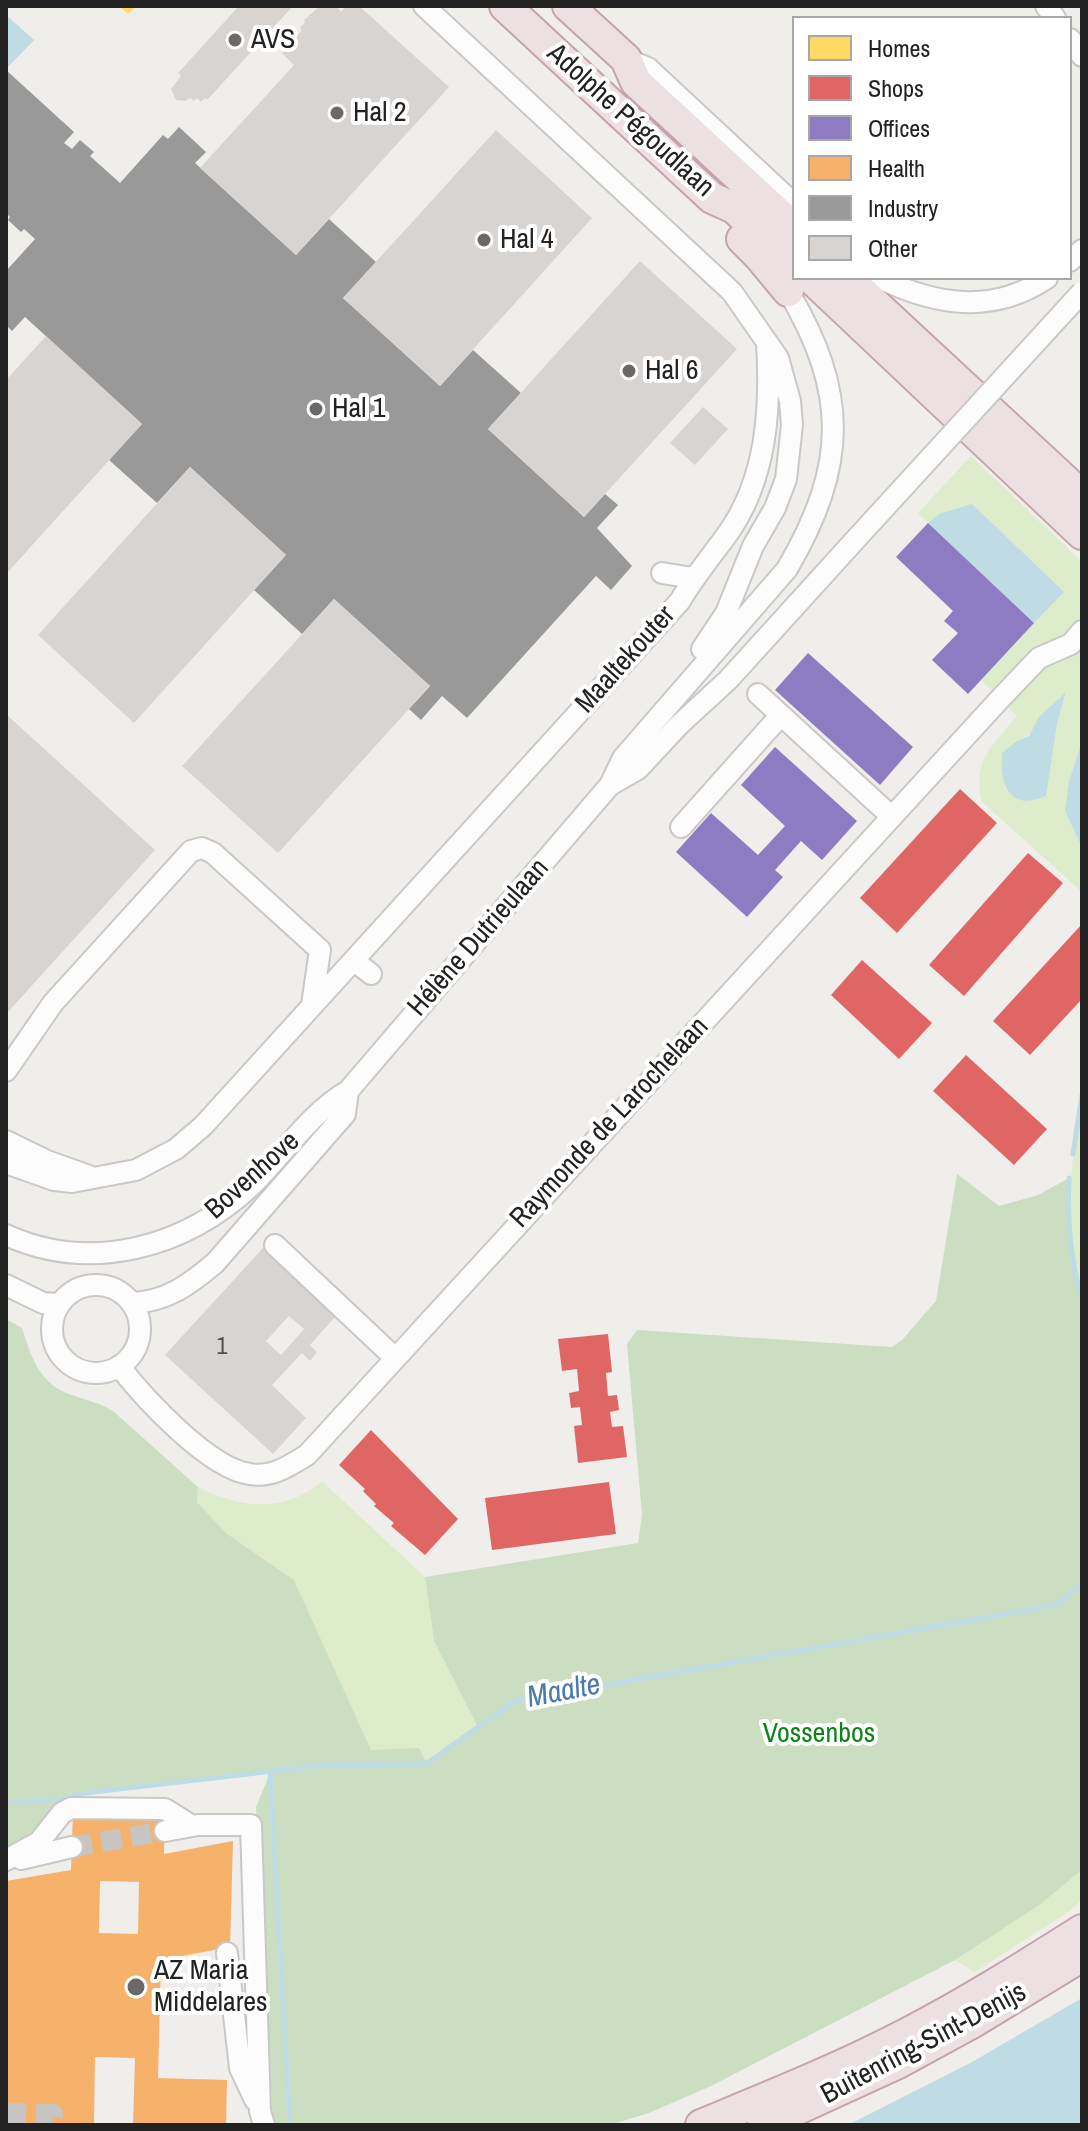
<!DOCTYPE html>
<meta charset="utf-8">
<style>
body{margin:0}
#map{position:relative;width:1088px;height:2131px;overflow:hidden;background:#f0eeeb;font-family:"Archivo Narrow",sans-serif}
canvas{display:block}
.frame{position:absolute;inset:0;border:8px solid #222;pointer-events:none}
.legend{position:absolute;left:792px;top:16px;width:280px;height:264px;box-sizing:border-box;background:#fff;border:2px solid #a7a7a7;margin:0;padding:10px 14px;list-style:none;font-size:24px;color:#222}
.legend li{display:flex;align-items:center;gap:16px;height:40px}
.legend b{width:40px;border:2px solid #a7a7a7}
</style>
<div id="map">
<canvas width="1088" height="2131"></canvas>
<div class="frame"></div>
<ul class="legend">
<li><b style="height:22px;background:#ffd966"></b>Homes</li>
<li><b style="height:22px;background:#e06666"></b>Shops</li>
<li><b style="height:22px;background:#8e7cc3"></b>Offices</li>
<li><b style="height:22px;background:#f6b26b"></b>Health</li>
<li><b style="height:22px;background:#999"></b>Industry</li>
<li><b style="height:22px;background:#d7d4d2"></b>Other</li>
</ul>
</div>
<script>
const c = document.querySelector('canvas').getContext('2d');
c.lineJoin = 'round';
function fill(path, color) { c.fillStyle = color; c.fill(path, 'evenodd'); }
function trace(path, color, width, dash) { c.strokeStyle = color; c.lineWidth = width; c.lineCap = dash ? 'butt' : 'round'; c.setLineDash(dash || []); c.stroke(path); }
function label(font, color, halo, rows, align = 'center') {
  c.font = font + ' "Archivo Narrow",sans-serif'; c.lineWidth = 8; c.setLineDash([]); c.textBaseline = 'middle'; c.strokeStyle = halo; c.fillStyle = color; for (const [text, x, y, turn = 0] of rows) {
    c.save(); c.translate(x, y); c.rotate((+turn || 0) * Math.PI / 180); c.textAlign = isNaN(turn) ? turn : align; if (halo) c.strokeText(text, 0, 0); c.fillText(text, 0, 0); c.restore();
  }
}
const grass = new Path2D(`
 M971 456 1082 562V741L1069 781 1065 811 1082 848V892L982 802C972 759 992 747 1017 716L981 680 1064 591 939 514 928 523 918 513ZM1066 693 1057 724 1045 796 1017 741C1038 733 1045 708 1066 693Z
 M1082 1100V1300C1061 1226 1070 1173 1082 1100Z
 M322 1481 425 1577 434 1641 479 1727 426 1764 419 1748 371 1751 294 1580 226 1533 197 1502 198 1487C238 1508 286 1514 322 1481Z
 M1082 1870V1900L1068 1912 975 1972 955 1960 1038 1906Z`);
const forest = new Path2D(`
 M957 1174 999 1206 1038 1195 1069 1178C1067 1220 1070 1260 1082 1300V1870L1038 1906 955 1960 711 2086 649 2113 609 2125H273L256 1807 270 1773 85 1793 62 1799C42 1829 39 1834 6 1850V1319L22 1328C31 1357 40 1385 72 1395 86 1400 100 1403 113 1411L198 1487 197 1502 226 1533 294 1580 371 1750 419 1748 427 1763 478 1727 434 1641 425 1577 638 1543 642 1515 627 1344 637 1330 892 1347 902 1340 936 1301Z`);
const water = new Path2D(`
 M6 15 34 40 6 69Z
 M972 504 1064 592 1034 623 928 523 939 514Z
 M1066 692 1057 724 1046 796C1008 812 1000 784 1002 753L1017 741 1029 736 1039 717Z
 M1082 741V848L1065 811 1069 781Z
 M1082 1998V2125H848L972 2062Z`);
const homes = new Path2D(`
 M119 6H136L128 14Z`);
const shops = new Path2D(`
 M960 789 997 823 897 933 860 898Z
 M1028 853 1063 883 964 996 929 965Z
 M1082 924V999L1030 1055 993 1021Z
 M862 960 932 1023 899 1059 831 995Z
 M966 1055 1047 1129 1014 1165 933 1091Z
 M608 1334 612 1372 606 1373 608 1396 617 1395 619 1410 610 1412 612 1427 623 1426 627 1457 578 1463 574 1426 582 1425 580 1407 571 1408 569 1393 579 1391 577 1369 562 1371 558 1339Z
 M371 1430 458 1519 425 1555 391 1526 394 1523 374 1506 376 1504 363 1491 365 1489 339 1465Z
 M609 1482 616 1534 492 1550 485 1498Z`);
const offices = new Path2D(`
 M928 523 1034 623 968 694 932 660 958 633 944 621 953 611 896 557Z
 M808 653 913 747 880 785 775 690Z
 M775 747 857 821 822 860 801 841 775 870 783 877 747 917 676 852 711 813 758 855 785 826 741 785Z`);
const health = new Path2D(`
 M73 1811 165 1814 164 1854 233 1841 230 1947 161 1960 158 2078 227 2080 226 2125H133L135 2058 95 2057 94 2125H6V1881L71 1870ZM100 1881 139 1882 138 1934 99 1933Z`);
const industry = new Path2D(`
 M6 70 74 132 64 143 72 149 80 140 94 152 90 156 120 183 163 135 168 139 179 127 206 152 195 163 296 255 329 219 376 262 343 298 440 386 473 350 521 393 488 429 584 517 605 494 618 505 597 528 632 566 611 590 596 576 467 718 442 696 421 720 409 709 430 686 334 599 302 634 254 590 286 555 190 467 157 503 109 460 142 424 25 317 12 331 6 325V271L35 239 24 229 21 232 8 220 10 217 6 213Z`);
const stream = new Path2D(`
 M1073 1154 1082 1095
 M1069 1178C1067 1220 1070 1260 1082 1300
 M270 1773 290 2125
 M6 1802 61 1799 85 1793 325 1765 426 1764 515 1701 1056 1605 1082 1583`);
const building = new Path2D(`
 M239 6H293L207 100 205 98 201 102 197 98 194 101 190 98 185 101 176 100 171 89 181 76 178 73Z
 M320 6H336L341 12 346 6H359L449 87 296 255 200 168 294 65 282 53 302 30 300 28 305 22 304 20Z
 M496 130 592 218 440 386 343 298Z
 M640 261 737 349 584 517 488 429Z
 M46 336 142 424 6 574V380Z
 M703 407 728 429 695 465 670 443Z
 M190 467 286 555 134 723 38 635Z
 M334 599 430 686 278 853 182 766Z
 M6 714 155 850 6 1014Z
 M263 1248 337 1315 310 1345 317 1352 310 1361 302 1353 272 1385 306 1418 273 1454 165 1355ZM289 1316 304 1329 281 1355 266 1341Z`);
const minorTunnel = new Path2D(`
 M72 1847 165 1831
 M6 2113 53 2114 52 2125`);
const minor = new Path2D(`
 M424 6 732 292 778 358 790 401 792 425 786 479 775 508 753 546 726 613 702 649
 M1046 6 1055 18
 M1070 39 1082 56
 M626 59 648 68 794 204
 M1070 261 1082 250
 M879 278C935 305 992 315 1047 278
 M662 573 693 578
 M758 694 892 817
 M610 785 638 769 679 725 728 680 856 539
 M681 827 780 716
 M357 963 371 974
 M6 1071 53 1003 191 851 202 848 213 853 320 950 312 1005
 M6 1141 47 1161 89 1176
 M6 1163 54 1180 72 1182 136 1170 176 1149 203 1126 680 601C694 577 710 558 726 536 767 480 771 409 767 343
 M6 1235C92 1274 187 1247 253 1184 284 1153 310 1113 348 1091L610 785 623 758 787 569C847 466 849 394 788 291
 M275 1245 395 1358
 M6 1285 43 1303 59 1304
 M52 1329a44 44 0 1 1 88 0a44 44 0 1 1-88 0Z
 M131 1303C166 1302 189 1285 215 1263L345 1114 348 1091
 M119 1366C144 1398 209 1469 250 1474 272 1478 289 1466 307 1455L999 700 1039 658 1071 644 1082 631
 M165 1831 198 1825H251L260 2111 264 2125
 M21 1859 72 1847
 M6 1860 39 1842 62 1813 71 1808 165 1809 192 1826
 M227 1953 240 2068 255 2100`);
const highway = new Path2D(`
 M505 6 712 198 734 208 794 263
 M568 6 626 59 636 82 794 228
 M742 239 759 256 788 291
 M811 278 1082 534
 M847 278 1082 496
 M701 2125C771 2096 841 2068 908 2033 968 2002 1025 1966 1082 1930
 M763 2125 898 2063 975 2021 1082 1956`);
const minorBridge = new Path2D(`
 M856 539 1082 292`);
const markers = [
 [235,40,8,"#6a6968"],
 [337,113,8,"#6a6968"],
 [484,240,8,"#6a6968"],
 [629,371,8,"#6a6968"],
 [316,409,8,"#6a6968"],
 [136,1987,10,"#6a6968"]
];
const numberNames = [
 ["1",222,1348]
];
const poiNames = [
 ["AVS",251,40],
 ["Hal 2",353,113],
 ["Hal 4",500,240],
 ["Hal 6",645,371],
 ["Hal 1",332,409],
 ["AZ Maria",154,1971],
 ["Middelares",154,2003]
];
const streetNames = [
 ["Adolphe Pégoudlaan",630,121,42],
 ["Maaltekouter",626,660,-48],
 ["Hélène Dutrieulaan",479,938,-49],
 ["Raymonde de Larochelaan",610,1123,-47],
 ["Bovenhove",253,1176,-42],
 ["Buitenring-Sint-Denijs",924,2044,-28]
];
const parkNames = [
 ["Vossenbos",819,1734]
];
const waterNames = [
 ["Maalte",564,1692,-11]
];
fill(grass, '#ddeccb');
fill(forest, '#cbdec1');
fill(water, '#bfdbe3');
fill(homes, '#ffd966');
fill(shops, '#e06666');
fill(offices, '#8e7cc3');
fill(health, '#f6b26b');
fill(industry, '#999');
trace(stream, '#bfdbe3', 5);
fill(building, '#d7d4d2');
trace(minorTunnel, '#c7c5c3', 20, [20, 10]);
trace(minor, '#c9c8c7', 24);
trace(highway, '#c5a2ac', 34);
trace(minor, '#fdfcfc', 20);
trace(highway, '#ece0e2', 30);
trace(minorBridge, '#c9c8c7', 24, []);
trace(minorBridge, '#fdfcfc', 20);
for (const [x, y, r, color] of markers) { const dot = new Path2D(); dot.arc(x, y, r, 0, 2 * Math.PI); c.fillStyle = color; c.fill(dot); trace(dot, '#fff', 3); }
label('24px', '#4f4e4e', null, numberNames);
label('28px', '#222', '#fff', poiNames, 'left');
label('28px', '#222', '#fff', streetNames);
label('28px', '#0c8416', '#fff', parkNames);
label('italic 30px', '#4a7aab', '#fff', waterNames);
</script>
